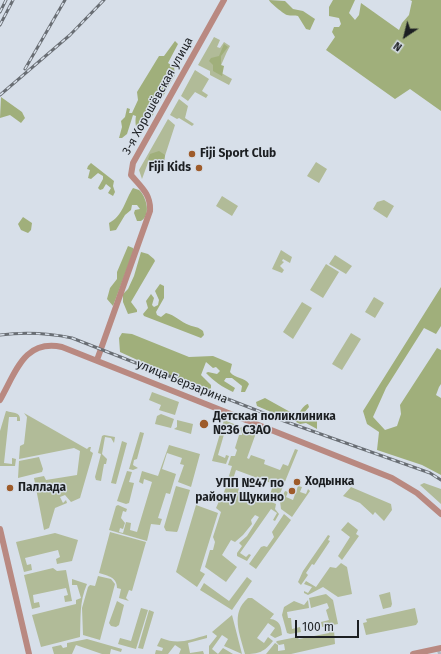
<!DOCTYPE html>
<meta charset="utf-8">
<style>
body{margin:0}
#map{position:relative;width:441px;height:654px;overflow:hidden;background:#d7dfe9;font-family:"Fira Sans",sans-serif}
canvas{display:block}
.north{position:absolute;left:385px;top:16px;width:40px;height:40px;-webkit-text-stroke:3px #d7dfe9;paint-order:stroke;rotate:215deg;font-size:11px;font-weight:700;line-height:16px;text-align:center;color:#1c1f22}
.north::after{content:'';display:block;margin:auto;width:14px;height:18px;background:#1c1f22;clip-path:polygon(50% 0,100% 100%,50% 72%,0 100%)}
.scale{position:absolute;left:295px;top:620px;width:64px;height:18px;box-sizing:border-box;border:2px solid #1c1f22;border-top:0;padding-left:5px;font-size:12px;line-height:14px;white-space:nowrap;color:#1c1f22;-webkit-text-stroke:3px #d7dfe9;paint-order:stroke}
</style>
<div id="map">
<canvas width="441" height="654"></canvas>
<div class="north">N</div>
<div class="scale">100 m</div>
</div>
<script>
const c = document.querySelector('canvas').getContext('2d');
c.lineJoin = 'round';
function fill(path, color) { c.fillStyle = color; c.fill(path, 'evenodd'); }
function trace(path, color, width, dash) { c.strokeStyle = color; c.lineWidth = width; c.lineCap = dash ? 'butt' : 'round'; c.setLineDash(dash || []); c.stroke(path); }
function label(font, color, halo, rows, align = 'center') {
  c.font = font + ' "Fira Sans",sans-serif'; c.lineWidth = 3; c.setLineDash([]); c.textBaseline = 'middle'; c.strokeStyle = halo; c.fillStyle = color; for (const [text, x, y, turn = 0] of rows) {
    c.save(); c.translate(x, y); c.rotate((+turn || 0) * Math.PI / 180); c.textAlign = isNaN(turn) ? turn : align; if (halo) c.strokeText(text, 0, 0); c.fillText(text, 0, 0); c.restore();
  }
}
const green = new Path2D(`
 M214 37 220 40 217 47 220 48 224 42 230 46C225 54 223 63 218 71L232 79 229 85 210 75V71L198 65Z
 M195 70 209 79 202 91 208 95 206 98 195 92 188 101 181 96Z
 M179 99 188 106 185 118 194 124 192 126 179 118 177 119 170 115Z
 M168 119 175 125 162 165 149 160 142 179 139 170Z
 M316 162 327 169 319 183 307 176Z
 M222 196 238 206 232 216 216 206Z
 M384 200 394 206 387 218 373 209 377 202Z
 M281 250 292 257 290 263 283 259 282 261 284 262 280 266 284 270 282 273 272 269Z
 M335 255 352 266 346 274 329 264Z
 M326 264 339 272 323 298 310 290Z
 M374 297 384 303 375 318 365 312Z
 M302 302 312 308 293 339 283 332Z
 M351 333 361 339 342 370 332 364Z
 M152 392 179 402 175 415 159 410 161 405 149 400Z
 M6 411C14 413 21 412 20 421H17V417H9L4 463 12 464V458L16 459 15 466H0V431Z
 M24 413 87 449 89 447H91L90 451 93 453 80 498 71 502 65 495 60 497 63 503 66 500 67 503 55 508 49 528 44 530 34 478 44 476 46 480 77 475 80 451 74 448 19 459 20 446 24 444 27 417Z
 M161 414 174 419 171 428 155 424 157 416Z
 M177 420 193 424 191 434 174 429 177 427Z
 M224 420 239 426 237 431 234 430V426L227 424 218 455 225 458 226 455 229 456 226 464 212 461Z
 M241 427 256 433 247 458 249 459 251 455 265 460 264 464 280 470 283 464 288 466 295 449 298 450 277 501 269 498 273 485 271 483 236 470 231 485 239 488 238 492 242 494 247 491 276 504 275 509 279 514 275 521 273 520 277 513 271 509 240 553 246 557 249 554 251 555 247 561 237 556V553L242 546 239 543 247 536 259 517 255 515 251 520 252 524 243 535 235 542 231 540 222 555 237 567 226 582 205 567 210 550H213L215 542 213 537 221 512 216 508 220 499H222L232 466 228 465 231 456H235L237 450 235 448 239 435H242V433L240 429Z
 M140 432 144 433 137 459 134 460 133 465 138 468 133 470 129 469Z
 M104 435 115 437 114 443 111 438 105 437 102 454 107 459 106 464H104L101 481 96 480 95 477 101 454 98 453 102 436Z
 M122 441 127 443 116 484 111 483Z
 M169 445 200 454 191 487 178 482 184 465 180 464 182 458 167 453 162 469 176 474 170 494 166 493 158 518 162 519 160 525 151 524 147 541 109 530 116 506 118 505 127 509 126 512 123 511 121 518 125 523 123 529 120 528 119 532 123 533 126 522 131 523 130 530 137 532 152 482 144 479 143 484 139 482 142 471 158 476Z
 M39 457 43 469 42 472 18 478 19 461Z
 M127 471 132 472 129 482 134 483 129 503 126 504 117 501Z
 M424 483 441 489V504L420 485Z
 M176 486 190 490 178 530 177 532 166 531 164 527Z
 M298 486 302 487 300 492 306 494 308 489 310 491 292 517 281 509 280 501 285 491 288 492 286 497 293 500Z
 M351 487 391 504 392 510 384 521 375 512 373 515 360 503 343 496Z
 M196 505 218 513 200 571 205 574 197 587 176 572Z
 M284 514 291 520 256 569 249 564 261 547 264 546 267 547 274 537 272 532Z
 M348 522 358 530 356 534 359 536 342 560 338 556 350 537 341 530Z
 M110 532 146 542 132 591 129 590 126 598 129 601 119 598 121 589 117 588C117 577 108 576 99 573Z
 M55 533 78 540 72 561 57 564 56 559 60 557 58 550 25 558 27 565 31 564 32 570 24 572 16 542Z
 M328 535 330 536 328 540 330 541 314 565 312 564 306 573 308 575 301 585 298 582 303 571Z
 M341 563 347 567 352 594 338 597 323 587 308 595 304 593V591L308 593 312 587 304 584 306 581 316 587 330 567 336 568Z
 M53 568 57 571 66 570 72 601 65 602 64 596 68 595 66 588 33 595 34 603 39 602 40 607 32 609 24 575Z
 M98 576 111 579 115 584 100 640 83 635 82 608 88 587 90 585 95 586Z
 M247 577 252 581 232 610 200 590 204 583 229 601Z
 M72 579 87 584C79 602 81 618 80 637L41 647 32 615 76 604V600L81 598 77 585H72Z
 M390 592 392 604 391 607 383 609 379 595Z
 M326 594 333 600 338 624 322 627 321 622 329 620 326 610 329 608 327 603 311 608 309 598Z
 M248 598H252L274 614 270 619C280 620 281 626 282 635L275 638 270 635 275 628 268 623 257 638 264 643 268 637 273 641C264 652 259 654 245 654 240 635 230 613 248 598Z
 M308 600 309 608 287 612 288 618H291L292 629 300 627 301 632 290 634 287 633 282 615 284 607 294 601 304 605Z
 M117 601 124 605 119 625 116 627 111 626 109 623Z
 M141 608 148 610 136 649 118 644 120 638 131 641Z
 M415 608 418 622 416 625 366 635 363 623 367 622 366 619Z
 M149 610 154 612 143 649 138 648Z
 M232 615 242 654 224 646 228 639 222 635 212 649 218 654 223 648 233 654H209V646L217 636 212 632Z
 M334 630 335 644 291 654H266L275 643 278 645V651L285 650 284 644 279 645 276 642 277 641 297 637 299 639 329 633V631Z
 M207 635V638L188 643 190 653 203 651 204 654H179L181 649 175 645 168 654H155L156 650 162 651 163 648 157 646 161 638C178 645 189 640 207 635Z
 M87 639 122 649 121 652 111 649 110 654H102L76 645 72 654H54L52 647 61 645 63 648 67 647V643Z`);
const forest = new Path2D(`
 M269 0 285 1 293 9 303 11 315 19 310 30 306 29 298 16C295 15 291 16 287 15 284 14 270 3 269 0Z
 M333 0H355L349 13 355 20 359 15 361 3 399 30 402 23 409 15 412 1 410 0H441V111L410 89 395 99 326 50 335 37 332 32 334 27H339L341 24 339 18 329 16V7Z
 M175 41 178 44 168 63 174 67 175 75 161 100 157 103 153 115 143 123 141 132C135 131 135 121 136 116L133 115 127 134 122 138H119L122 127 121 121 125 117 127 108 130 109 129 113H132L138 100 137 92 159 56H164Z
 M224 44 228 47 221 56V65L224 66 222 76 213 71V65L209 61 211 58 219 56Z
 M1 97 22 112 25 118 21 123 10 115 0 118Z
 M159 151 165 155 164 163 150 161 148 159 150 154Z
 M91 163 114 181 113 186 115 192 113 196 108 193 111 188 106 184 103 189 100 190 98 188 103 179V176L98 173 91 179 88 178 90 170 87 169 88 166Z
 M133 188 139 190C145 195 150 210 145 217 144 219 142 220 141 221H137L134 213 135 210 140 209 137 205H132L131 210 125 215 116 230 110 231 109 223C123 216 125 200 133 188Z
 M23 217 32 223 31 230 28 233 21 230 18 224Z
 M128 246 133 248 134 250 113 306 107 299 110 288 117 279V272Z
 M141 252 148 254 154 259 155 261 131 302 137 310V312L128 314 123 302V294L128 289 134 276Z
 M160 284 164 286V298L156 312 157 315 161 317 166 313C175 315 181 322 189 325 194 327 199 327 203 331L204 335 201 338 144 316 143 314 148 308 146 301 151 294 154 298 152 305 154 307 158 305 159 300 155 291Z
 M441 287V326L436 334 424 328 386 388 373 417 385 430 397 426 401 414 400 405 437 348 441 350V384L439 387 436 395 441 398V475L422 465 377 450 379 432 367 424 363 411Z
 M122 333 132 334 189 357 213 356 232 364 230 372C235 379 245 377 249 384L245 392H241L242 386 232 378H226L224 381 235 388 233 392C222 387 214 381 206 373L208 372 217 374 220 371 216 367 213 368 206 362 201 375 211 385V388L209 390 151 368 144 363 120 352 119 338Z
 M265 398 292 413 295 415 294 418 290 419C279 415 268 411 257 406L256 402Z
 M308 404 309 407 303 414 317 421V429L306 423 300 424 296 422C296 417 303 405 308 404Z`);
const secondaryTunnel = new Path2D(`
 M438 654 441 653`);
const tertiary = new Path2D(`
 M97 360 150 211C151 194 141 187 131 175L133 163 224 0
 M0 400C16 372 24 339 62 347L392 478 417 493 441 514
 M0 529 29 654
 M413 654 441 648`);
const rail = new Path2D(`
 M0 12 6 0
 M0 25 13 0
 M25 69 65 0
 M0 95 70 35 104 0
 M0 335C25 332 48 333 72 338L284 421 430 473 441 480`);
const markers = [
 [192,154,4,"#9e5b2a"],
 [199,168,4,"#9e5b2a"],
 [204,424,5,"#9e5b2a"],
 [297,482,4,"#9e5b2a"],
 [10,488,4,"#9e5b2a"],
 [292,491,4,"#9e5b2a"]
];
const streetNames = [
 ["3-я Хорошёвская улица",158,96,-61],
 ["улица Берзарина",182,382,22]
];
const poiNames = [
 ["Fiji Sport Club",200,154],
 ["Fiji Kids",191,168,"right"],
 ["Детская поликлиника",213,417],
 ["№36 СЗАО",213,431],
 ["Ходынка",305,482],
 ["УПП №47 по",284,484,"right"],
 ["району Щукино",284,498,"right"],
 ["Паллада",18,488]
];
fill(green, '#b1bb98');
fill(forest, '#a0af7b');
trace(secondaryTunnel, '#b2b9c1', 7, [7, 3.5]);
trace(tertiary, '#b98981', 6);
trace(rail, '#696e74', 3);
trace(rail, '#d7dfe9', 1.5, [4.5]);
for (const [x, y, r, color] of markers) { const dot = new Path2D(); dot.arc(x, y, r, 0, 2 * Math.PI); c.fillStyle = color; c.fill(dot); trace(dot, '#d7dfe9', 1.5); }
label('12px', '#1c1f22', '#d7dfe9', streetNames);
label('bold 12px', '#1c1f22', '#d7dfe9', poiNames, 'left');
</script>
